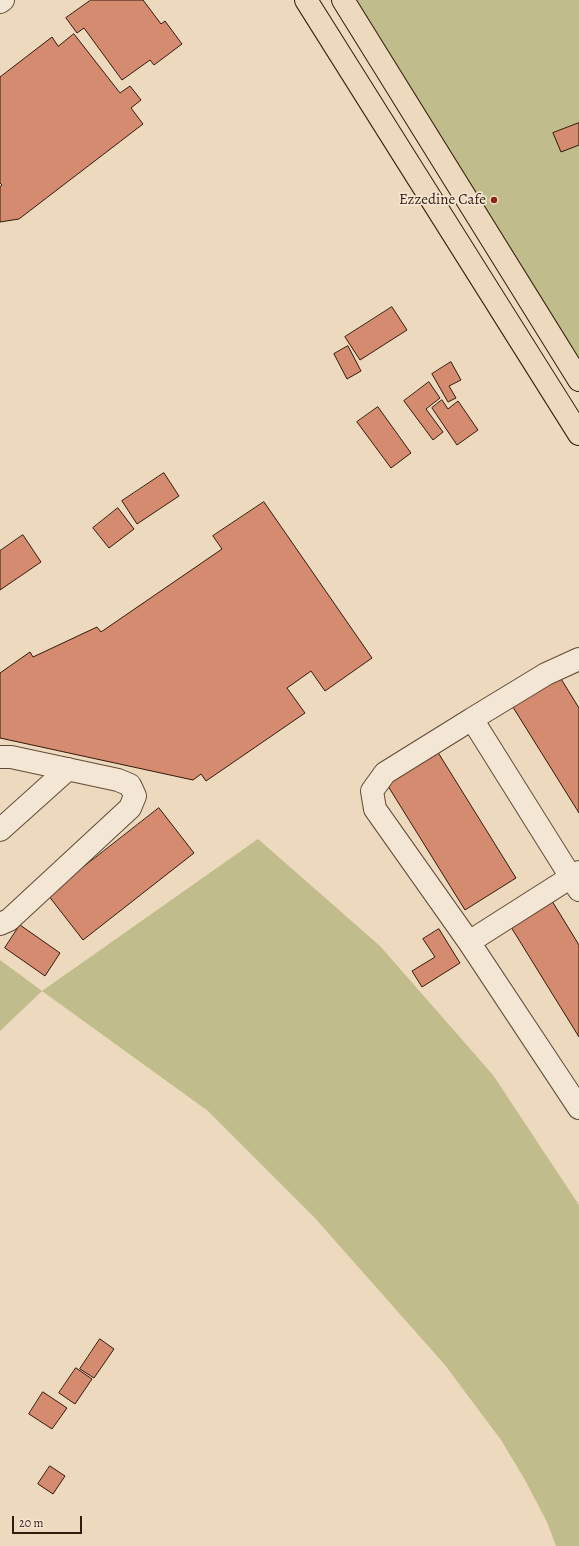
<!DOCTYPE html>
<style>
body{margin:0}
#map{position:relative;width:579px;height:1546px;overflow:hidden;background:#edd9bd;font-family:Alegreya,serif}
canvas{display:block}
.scale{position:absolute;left:12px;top:1516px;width:70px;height:18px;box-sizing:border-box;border:2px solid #331a0c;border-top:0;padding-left:5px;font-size:12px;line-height:14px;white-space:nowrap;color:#331a0c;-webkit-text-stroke:3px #f3e6d4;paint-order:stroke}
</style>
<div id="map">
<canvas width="579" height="1546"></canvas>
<div class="scale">20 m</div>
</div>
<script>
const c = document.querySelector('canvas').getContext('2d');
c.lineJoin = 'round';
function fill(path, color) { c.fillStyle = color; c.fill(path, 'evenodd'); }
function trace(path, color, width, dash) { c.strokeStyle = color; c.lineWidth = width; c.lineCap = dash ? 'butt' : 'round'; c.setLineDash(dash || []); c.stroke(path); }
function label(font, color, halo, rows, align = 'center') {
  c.font = font + ' Alegreya,serif'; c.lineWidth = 3.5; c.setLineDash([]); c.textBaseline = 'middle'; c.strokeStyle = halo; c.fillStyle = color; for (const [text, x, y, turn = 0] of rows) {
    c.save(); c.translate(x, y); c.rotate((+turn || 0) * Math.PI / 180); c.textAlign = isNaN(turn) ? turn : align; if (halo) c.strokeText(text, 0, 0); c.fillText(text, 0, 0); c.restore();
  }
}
const green = new Path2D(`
 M352 0H579V357L489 219Z
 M258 839 380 946 493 1075 579 1205V1546H556L547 1522 525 1480 501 1440 445 1365 314 1217 208 1111 42 991 0 1031V960L42 991Z`);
const building = new Path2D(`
 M91 0H143L161 24 165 21 182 44 154 65 150 60 122 80 84 28 77 33 66 18Z
 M74 34 120 93 130 86 141 100 131 108 143 124 19 219 0 222V187L2 185 0 183V77L52 37 58 46Z
 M579 123V145L561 152 553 133Z
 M392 307 407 330 360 360 345 337Z
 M348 346 361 371 347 379 334 354Z
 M451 362 461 380 449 386 456 398 448 402 432 374Z
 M429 382 440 398 426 409 443 432 433 440 404 401Z
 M442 400 448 409 458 401 478 430 457 445 432 408Z
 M378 407 411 453 391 468 357 422Z
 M164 473 179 496 137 524 122 501Z
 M264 502 372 658 325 691 311 671 287 688 305 713 206 781 201 774 193 780 0 738V673L30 652 33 657 97 627 101 632 222 549 213 536Z
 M118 508 134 529 109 548 93 528Z
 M23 535 41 562 0 590V551Z
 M558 674 579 708V813L511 704Z
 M434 746 516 878 465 910 383 778Z
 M159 808 194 853 83 940 48 895Z
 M552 901 579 945V1037L511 927Z
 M20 925 60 953 45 976 5 948Z
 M439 929 460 963 422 987 412 971 435 957 423 939Z
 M100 1339 114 1349 94 1378 80 1369Z
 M76 1368 92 1379 75 1404 59 1393Z
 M43 1392 67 1408 52 1429 29 1414Z
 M50 1466 65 1476 53 1494 38 1484Z`);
const minor = new Path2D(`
 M0 2 3 0
 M579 659 546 674 472 719 579 890
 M472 719 385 773 372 791 375 809 469 942 579 1108
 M0 757H11L118 780 130 785 135 796 130 808 9 920 0 924
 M0 830 68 769
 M469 942 579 872`);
const major = new Path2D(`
 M306 0 579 434
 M343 0 579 380`);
const markers = [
 [494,200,4,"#8f2418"]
];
const poiNames = [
 ["Ezzedine Cafe",486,200]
];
fill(green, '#c0bc8c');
fill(building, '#d48b6f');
trace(building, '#331a0c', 1);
trace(minor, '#624a38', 24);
trace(major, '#331a0c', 24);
trace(minor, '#f3e6d4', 22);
trace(major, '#edd9bd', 22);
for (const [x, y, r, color] of markers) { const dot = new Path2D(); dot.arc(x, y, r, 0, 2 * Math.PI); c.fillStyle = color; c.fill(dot); trace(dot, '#f3e6d4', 1.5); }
label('15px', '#331a0c', '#f3e6d4', poiNames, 'right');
</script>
